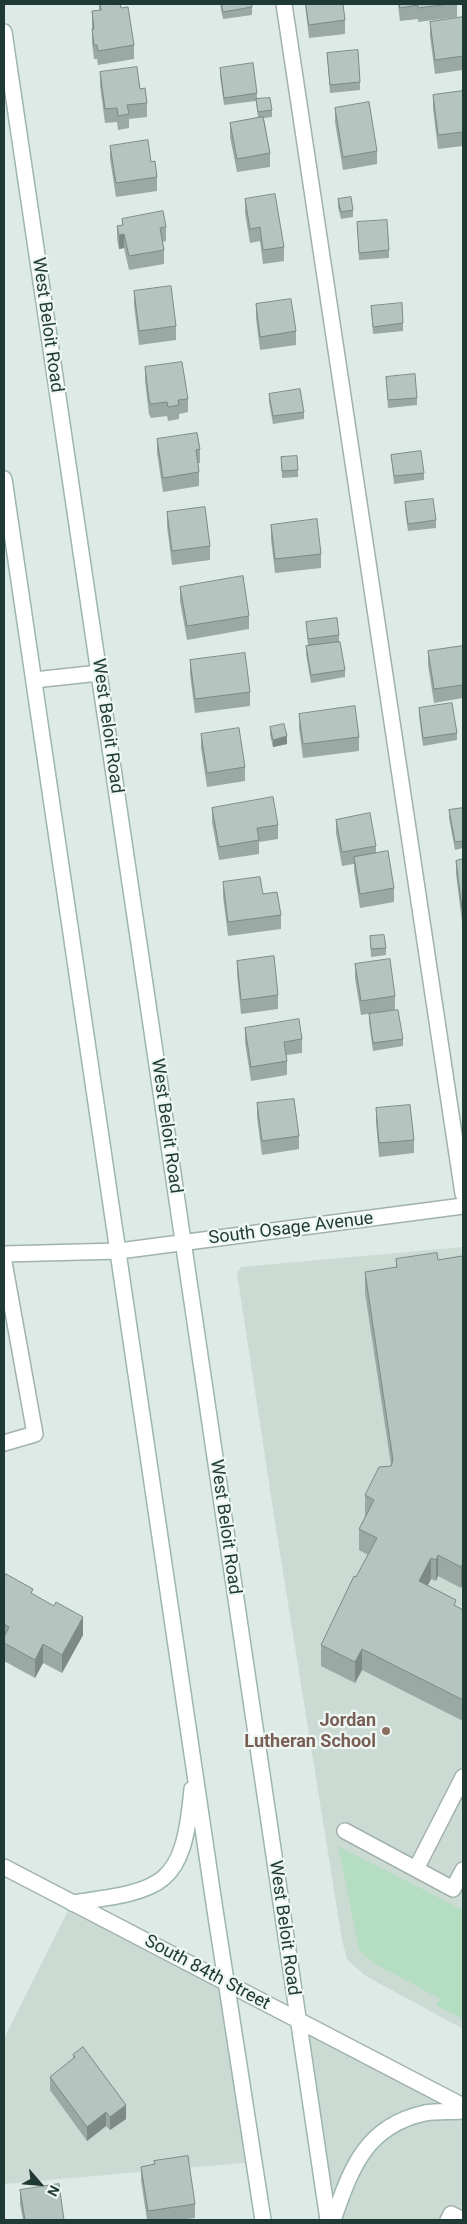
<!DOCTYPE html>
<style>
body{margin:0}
#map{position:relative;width:467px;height:2224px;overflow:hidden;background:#deeae5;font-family:Roboto,sans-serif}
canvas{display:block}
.frame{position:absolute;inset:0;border:5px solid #1f3a34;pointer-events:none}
.north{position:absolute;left:15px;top:2159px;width:50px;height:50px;-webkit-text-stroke:4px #eef7f3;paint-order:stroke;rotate:117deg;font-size:14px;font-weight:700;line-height:20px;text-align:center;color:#1f3a34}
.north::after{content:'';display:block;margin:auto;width:18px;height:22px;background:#1f3a34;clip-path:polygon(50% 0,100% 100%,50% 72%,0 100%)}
</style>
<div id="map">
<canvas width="467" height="2224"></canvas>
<div class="frame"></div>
<div class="north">N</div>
</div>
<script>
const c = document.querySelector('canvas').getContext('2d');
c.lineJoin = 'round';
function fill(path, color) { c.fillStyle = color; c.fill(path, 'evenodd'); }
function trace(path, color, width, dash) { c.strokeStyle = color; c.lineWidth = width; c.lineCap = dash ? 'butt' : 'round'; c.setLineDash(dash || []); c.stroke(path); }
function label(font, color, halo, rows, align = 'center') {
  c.font = font + ' Roboto,sans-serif'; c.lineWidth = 4.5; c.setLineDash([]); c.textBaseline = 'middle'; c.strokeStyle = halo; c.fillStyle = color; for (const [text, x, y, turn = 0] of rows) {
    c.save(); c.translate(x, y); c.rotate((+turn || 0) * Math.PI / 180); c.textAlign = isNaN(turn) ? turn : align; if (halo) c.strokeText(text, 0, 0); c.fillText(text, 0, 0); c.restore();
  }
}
const built = new Path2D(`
 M463 1247V2029L364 1975 347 1959 342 1940 275 1522 237 1273 241 1267Z
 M72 1903 227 1983 254 2162 4 2184V2039Z
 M297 2020 463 2106V2220H328Z`);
const green = new Path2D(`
 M338 1846 463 1910V2019L436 2005 440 1999 372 1962 359 1950Z`);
const service = new Path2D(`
 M284 4 463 1194
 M34 680 99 673
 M4 1254 119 1251
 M4 1262 35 1434 4 1443
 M345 1831 453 1889 463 1870
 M416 1869 463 1777
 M448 2220 451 2214 463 2220`);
const minor = new Path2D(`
 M119 1251 463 1206`);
const tertiary = new Path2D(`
 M4 1867 463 2106`);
const secondary = new Path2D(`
 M4 32 328 2220
 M4 479 215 1910 263 2220
 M72 1903C165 1890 183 1887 192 1789
 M333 2220C351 2169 365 2126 425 2113 437 2111 451 2112 463 2111`);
const wall = new Path2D(`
 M99 4H120L121 8 134 45V59L98 65 97 59H94L92 43V11L99 10Z
 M220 4H252V15L223 19Z
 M305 4H343L345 20V34L309 38Z
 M398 4H457V17L418 22V19L400 21Z
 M463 17V70L435 74 430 36V22Z
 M327 53 360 82V90L330 93Z
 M220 68 257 93V99L272 110V117L264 118 270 153V167L237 172 230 137V123L258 118 256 101 224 105 220 76Z
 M100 72 140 89 147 103V117L129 119V128L118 130 117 122 105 123 100 86Z
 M463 91V146L438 149 433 109V95Z
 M335 108 377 151V164L343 170 335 122Z
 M110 146 151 162 157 177V191L116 197 110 159Z
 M245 199 284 247V261L263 264 260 241 250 243 245 213Z
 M338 199 353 210V217L341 219 338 207Z
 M122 219 166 227V241L162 242 164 250V264L129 270 124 248 119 249 117 239V226L122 225Z
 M357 222 389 250V258L359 260Z
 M134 291 176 326V340L139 345 134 305Z
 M256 304 296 331V345L260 350 256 318Z
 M371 306 403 323V331L373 334Z
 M145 367 188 399V412L179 414V419L168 421 167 416 151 418 149 414 145 381Z
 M386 377 417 398V405L388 408Z
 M269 394 304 412V419L273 424 269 402Z
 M157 439 200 449V463H198L199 472V486L163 492 157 453Z
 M391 455 424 473V480L394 484Z
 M281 457 298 470V477L282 478Z
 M405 502 436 520V528L408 531 405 510Z
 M167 512 210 546V560L172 565 167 526Z
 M271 525 321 554V568L275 573 271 539Z
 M180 587 249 616V629L187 640 180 601Z
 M306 622 339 635V642L345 670V677L311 683 306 654V646H308Z
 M463 646V698L434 703 428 665V651Z
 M190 660 250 692V706L195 713 190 674Z
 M419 708 457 733V740L423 746 419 716Z
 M299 714 359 737V751L303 758 299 728Z
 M270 727 287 744 273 747 270 735Z
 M201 734 245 767V781L207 787 201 748Z
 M212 808 278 825V839L259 842V854L219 860 212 822Z
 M463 808V848L455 850 449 818V810Z
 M336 820 376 846V853L394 888V902L360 908 354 870V864L342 866 336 833Z
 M463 859V922H462L456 874V861Z
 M223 882 263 894 281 915V929L228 936 223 896Z
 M370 936 386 948V955L371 957Z
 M237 961 278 995V1009L241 1014 237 974Z
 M355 964 395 996V1010L361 1015 355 978Z
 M462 996H463V1019L462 1010Z
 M369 1014 403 1039V1046L373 1051 369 1022Z
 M245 1028 302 1039V1053L287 1055V1075L251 1081 245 1042Z
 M257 1103 299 1136V1149L262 1155 257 1117Z
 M376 1108 414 1140V1153L379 1157 376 1122Z
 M462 1256 461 1588 438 1576 436 1581 431 1579 428 1585 456 1607 463 1610V1721L362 1670 355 1683 321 1666V1645L368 1555 359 1550V1529L366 1517 365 1516V1495L391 1465 365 1293V1272L396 1268V1259L438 1260Z
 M4 1579 33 1595 83 1635 62 1673 43 1663 35 1678 4 1661Z
 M73 2055 126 2119 110 2130 106 2126 87 2141 50 2090V2077L73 2059Z
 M154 2161 195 2204V2218L178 2220H147L141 2180V2167L154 2164Z
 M20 2190 64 2220H23L20 2204Z`);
const shadedWall = new Path2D(`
 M124 234V248L119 249V235Z
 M287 736V744L273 747V740Z
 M438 1555V1576L436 1581V1560Z
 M431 1558V1579L419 1602V1581Z
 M463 1562V1583L461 1588V1567Z
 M83 1617V1635L62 1673V1655Z
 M43 1644V1663L35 1678V1660Z
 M362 1649V1670L355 1683V1662Z
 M5 1957V1971L4 1974V1960Z
 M126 2105V2119L110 2130V2117Z
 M106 2112V2126L87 2141V2127Z`);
const building = new Path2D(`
 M100 4H120L121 8 128 7 134 45 98 51 97 45H94L92 29H94L92 11 101 10Z
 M222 4H252V7L223 12Z
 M306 4H343L345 20 309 25Z
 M400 4H450L418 8V5L400 8Z
 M463 17V56L435 60 430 22Z
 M358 50 360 82 330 85 327 53Z
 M253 63 257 93 224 98 220 68Z
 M137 67 140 89 145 88 147 103 127 105 129 114 118 116 117 108 105 109 100 72Z
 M463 91V132L438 135 433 95Z
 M270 98 272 110 258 112 256 99Z
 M369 102 377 151 343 157 335 108Z
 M263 117 270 153 237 159 230 123Z
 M148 140 151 162 155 161 157 177 116 183 110 146Z
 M275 194 284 247 263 250 260 227 250 229 245 199Z
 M351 197 353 210 341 212 338 199Z
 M163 211 166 227 160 228 164 250 129 256 124 234 119 235 117 226 123 225 122 219Z
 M387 220 389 250 359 253 357 222Z
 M171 286 176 326 139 331 134 291Z
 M291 299 296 331 260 337 256 304Z
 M402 303 403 323 373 327 371 306Z
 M182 362 188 399 178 400 179 405 168 407 167 402 151 404 149 400 145 367Z
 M415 374 417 398 388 400 386 377Z
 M300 389 304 412 273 416 269 394Z
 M197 433 200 449 196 450 199 472 163 478 157 439Z
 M421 451 424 473 394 476 391 455Z
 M297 456 298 470 282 471 281 457Z
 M433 499 436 520 408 524 405 502Z
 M205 507 210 546 172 551 167 512Z
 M317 519 321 554 275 559 271 525Z
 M243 576 249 616 187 626 180 587Z
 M337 618 339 635 308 639 306 622Z
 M340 642 345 670 311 675 306 646Z
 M463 646V685L434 689 428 651Z
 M245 653 250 692 195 699 190 660Z
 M452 703 457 733 423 738 419 708Z
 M355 706 359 737 303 744 299 714Z
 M284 724 287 736 273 740 270 727Z
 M239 728 245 767 207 773 201 734Z
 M273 797 278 825 257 828 259 840 219 847 212 808Z
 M463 808V841L455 842 449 810Z
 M370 813 376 846 342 852 336 820Z
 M388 851 394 888 360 894 354 857Z
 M463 859V908H462L456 861Z
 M260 877 263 894 277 892 281 915 228 922 223 882Z
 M384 935 386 948 371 949 370 936Z
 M274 956 278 995 241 1000 237 961Z
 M390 959 395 996 361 1001 355 964Z
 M398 1010 403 1039 373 1043 369 1014Z
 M299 1019 302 1039 284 1042 287 1061 251 1067 245 1028Z
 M294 1099 299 1136 262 1141 257 1103Z
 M410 1105 414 1140 379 1143 376 1108Z
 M437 1253 438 1260 462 1256 463 1263V1562L461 1567 438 1555 436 1560 431 1558 419 1581 456 1600 454 1605 463 1610V1700L362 1649 355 1662 321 1645 354 1576 356 1577 377 1538 359 1529 374 1500 365 1495 379 1467 391 1466 393 1460 365 1272 397 1267 396 1259Z
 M6 1574 33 1589 31 1593 54 1606 56 1602 83 1617 62 1655 43 1644 35 1660 4 1643V1637L9 1627 4 1624V1579Z
 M83 2047 126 2105 110 2117 106 2112 87 2127 50 2077 75 2057 73 2055Z
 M188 2156 195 2204 148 2211 141 2167 155 2164 154 2161Z
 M59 2184 64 2220H25L20 2190Z`);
const markers = [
 [386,1731,5,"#8d6e63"]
];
const streetNames = [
 ["West Beloit Road",47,325,82],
 ["West Beloit Road",107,726,82],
 ["West Beloit Road",166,1126,82],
 ["South Osage Avenue",291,1229,-7],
 ["West Beloit Road",225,1527,82],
 ["West Beloit Road",284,1928,82],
 ["South 84th Street",207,1973,28]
];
const educationNames = [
 ["Jordan",376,1721],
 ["Lutheran School",376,1742]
];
fill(built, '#ccdad4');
fill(green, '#b5ddc1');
trace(service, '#a1b2ac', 18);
trace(minor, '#a1b2ac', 18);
trace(tertiary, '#a1b2ac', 18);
trace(secondary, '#9db6ae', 18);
trace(service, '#fff', 15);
trace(minor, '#fff', 15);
trace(tertiary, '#fff', 15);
trace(secondary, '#fff', 15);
fill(wall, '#9aa9a3');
fill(shadedWall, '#7d8a85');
fill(building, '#b3c5be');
trace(building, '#7d8a85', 1);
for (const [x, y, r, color] of markers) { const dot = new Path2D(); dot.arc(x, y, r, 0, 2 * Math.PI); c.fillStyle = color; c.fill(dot); trace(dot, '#eef7f3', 2); }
label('18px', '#1f3a34', '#eef7f3', streetNames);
label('bold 18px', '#785e54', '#eef7f3', educationNames, 'right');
</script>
